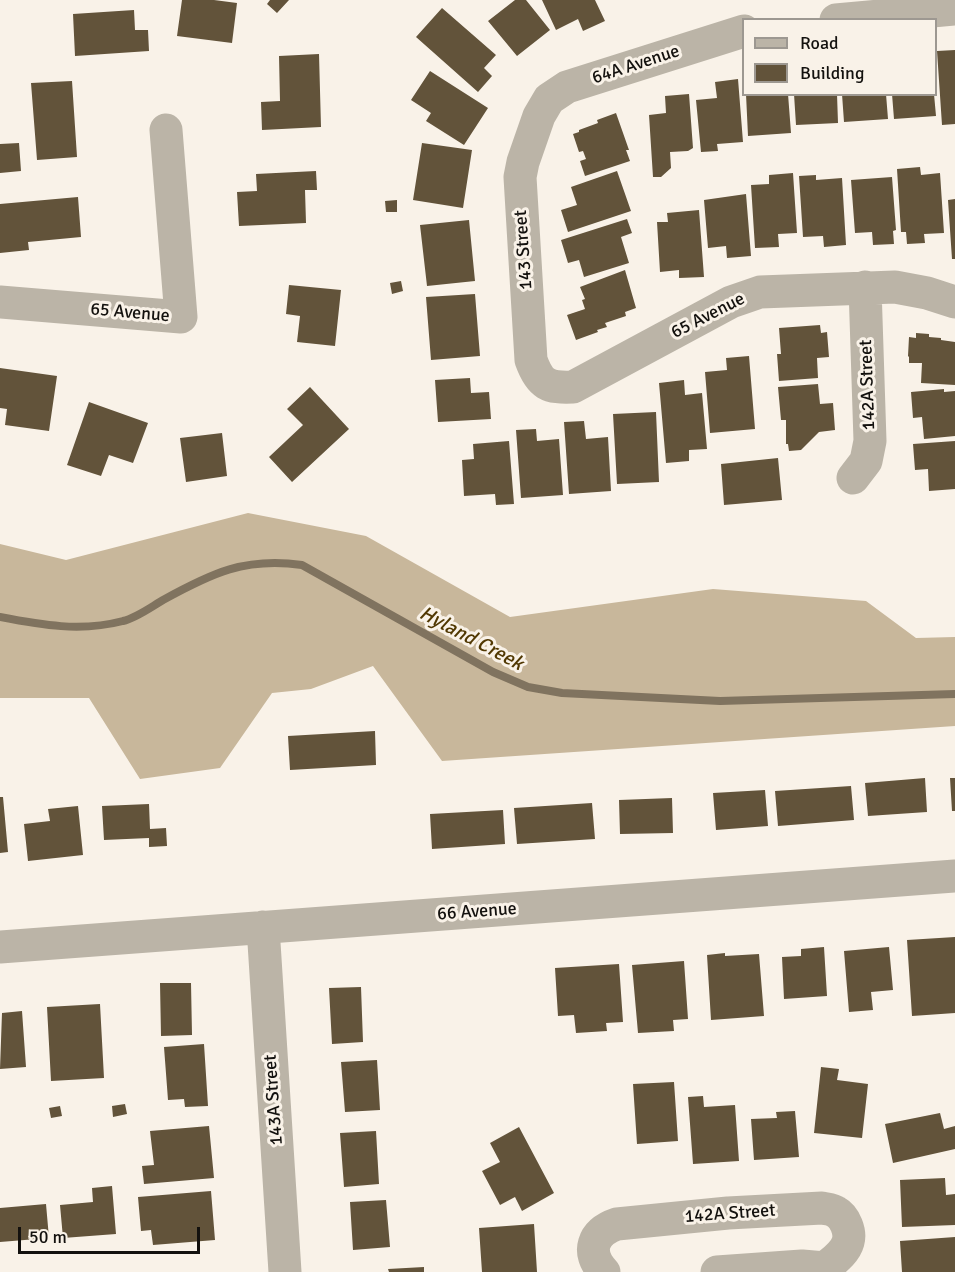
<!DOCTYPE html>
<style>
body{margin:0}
#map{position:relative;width:955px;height:1272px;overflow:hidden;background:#f9f2e8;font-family:Signika,sans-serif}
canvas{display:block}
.legend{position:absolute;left:742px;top:18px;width:195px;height:78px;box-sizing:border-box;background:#f9f2e8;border:2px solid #9d9891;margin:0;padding:8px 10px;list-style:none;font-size:18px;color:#13110e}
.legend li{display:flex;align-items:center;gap:12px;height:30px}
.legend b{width:30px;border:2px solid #9d9891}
.scale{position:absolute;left:18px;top:1227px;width:182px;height:27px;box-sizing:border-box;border:3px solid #13110e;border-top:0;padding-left:8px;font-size:18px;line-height:21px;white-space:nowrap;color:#13110e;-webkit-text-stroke:4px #f9f2e8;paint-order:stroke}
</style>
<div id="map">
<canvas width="955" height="1272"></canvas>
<ul class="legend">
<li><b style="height:8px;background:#bbb4a7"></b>Road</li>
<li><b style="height:16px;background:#62533a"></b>Building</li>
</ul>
<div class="scale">50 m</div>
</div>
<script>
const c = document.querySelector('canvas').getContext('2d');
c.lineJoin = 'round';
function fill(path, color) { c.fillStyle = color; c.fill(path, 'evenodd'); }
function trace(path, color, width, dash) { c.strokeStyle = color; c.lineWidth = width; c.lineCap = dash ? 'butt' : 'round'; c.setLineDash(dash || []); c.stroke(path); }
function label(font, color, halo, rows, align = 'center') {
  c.font = font + ' Signika,sans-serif'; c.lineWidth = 6; c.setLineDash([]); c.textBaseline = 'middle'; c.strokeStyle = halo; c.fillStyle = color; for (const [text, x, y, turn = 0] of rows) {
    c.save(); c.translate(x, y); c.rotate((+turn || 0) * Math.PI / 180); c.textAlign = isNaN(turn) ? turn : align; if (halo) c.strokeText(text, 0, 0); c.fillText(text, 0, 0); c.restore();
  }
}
const forest = new Path2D(`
 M248 513 366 536 510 617 713 589 866 601 916 638 955 637V726L442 761 373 666 311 689 272 693 220 768 140 779 89 698H0V544L66 560Z`);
const stream = new Path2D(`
 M0 617C41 625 81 632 123 621 136 618 151 607 163 600 212 573 245 557 302 565L493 672 528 687 562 693 720 701 955 694`);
const building = new Path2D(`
 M182 0H214L237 3 232 43 177 36Z
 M270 0H289L277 13 267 4Z
 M515 0H526L550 30 517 56 488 21Z
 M542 0H595L605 21 583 31 578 19 556 30Z
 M442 8 496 55 484 68 492 76 478 92 416 37Z
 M134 10 135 30H148L149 51 75 56 73 14Z
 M955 50V124L942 125 937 51Z
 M319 54 321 127 262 130 261 102 280 101 279 56Z
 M430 71 488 108 464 145 426 121 431 113 411 100Z
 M738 79 743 142 717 144 718 151 701 152 696 100 717 98 715 82Z
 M72 81 77 157 37 160 31 83Z
 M689 94 693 148 688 151 670 152 671 168 661 177H653L649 115 666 113 665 96Z
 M746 94H788L791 133 748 136Z
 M794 94H837L838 123 796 125Z
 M842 94H886L888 119 844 122Z
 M892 94H934L936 116 894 119Z
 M616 113 629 150H626L630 161 585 176 580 161 586 159 583 151 579 152 573 134 579 132V130L598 123 597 120Z
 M19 143 21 171 0 173V144Z
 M422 143 472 150 463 208 413 200Z
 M920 167 921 175 940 173 944 233 924 234 925 243 907 244 906 232H901L897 169Z
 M316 171 317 190H305L306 223 239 226 237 192 257 191 256 174Z
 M617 171 631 211 568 232 561 210 577 205 571 187Z
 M793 173 797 233 778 234 779 247 755 248 751 185 769 184V175Z
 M816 175V180L842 178 846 245 824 247 823 236 803 237 799 176Z
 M892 177 896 230 893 231 894 244 873 245 872 232 855 233 851 180Z
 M746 194 751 256 727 258 726 246 708 248 704 200Z
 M78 197 81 237 28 242 29 250 0 253V204Z
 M955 199V259H952L948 200Z
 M397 200V212H386L385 201Z
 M699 210 704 277 679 278V270L660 272 657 222H668L667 213Z
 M627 219 632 233 621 237 629 263 584 277 579 260 568 263 561 240Z
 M469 220 475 281 427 286 420 225Z
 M625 270 636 308 625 312 626 316 605 323 607 327 597 330 598 332 576 340 567 315 585 309 582 300 585 299 580 287Z
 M401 281 403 291 392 294 390 283Z
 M289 285 341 290 335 346 297 342 300 316 286 314Z
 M475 294 480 356 431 360 426 297Z
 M820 325 821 333 827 332 829 357 817 358 818 378 779 381 777 354H781L779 328Z
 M916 333 929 334V337L941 338V340L955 342V385L921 383 922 363H909V357L908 356 909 337 916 338Z
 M749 356 755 429 710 433 705 372 727 370 726 358Z
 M0 368 57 376 49 431 5 425 7 409 0 408Z
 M470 378 471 393 489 392 491 419 438 422 435 380Z
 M684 380 685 395 702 393 707 449 689 450V461L666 463 659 383Z
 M818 384 820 404 833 403 835 430 819 432 801 450 789 451 788 444H786V420H781L778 387Z
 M310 387 349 429 292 482 269 457 303 425 287 409Z
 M944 389V392L955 391V436L924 439 922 417 913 418 911 392Z
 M89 402 148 423 133 463 109 455 101 476 67 465Z
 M656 412 659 482 617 484 613 414Z
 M584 421 586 439 608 437 611 491 569 494 564 422Z
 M536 429 537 441 559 439 563 495 521 498 516 430Z
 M222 433 227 476 186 482 180 438Z
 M509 441 514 504 496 505 495 494 464 496 462 460 474 459 473 444Z
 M955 441V489L929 491 928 469 915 470 913 444Z
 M778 458 782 500 724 505 721 464Z
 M375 731 376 765 290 770 288 736Z
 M925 778 927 812 868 816 865 783Z
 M950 778H955V811H952Z
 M851 786 854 820 778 826 775 791Z
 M765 790 768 826 716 830 713 793Z
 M0 797H3L8 852 0 853Z
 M672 798 673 833 620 834 619 800Z
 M592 803 595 839 517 844 514 808Z
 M149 804 150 829 166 828 167 846 149 847V838L104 840 102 806Z
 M78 806 83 855 28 861 24 824 50 821 48 809Z
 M503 810 505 844 432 849 430 814Z
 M955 937V1013L912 1016 907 940Z
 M824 947 827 996 784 999 782 957 801 956V949Z
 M889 947 893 990 871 992 873 1010 849 1012 844 951Z
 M725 953V956L759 954 764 1016 711 1020 707 955Z
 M684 961 688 1019 673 1020 674 1031 638 1033 632 965Z
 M619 964 623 1022 606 1023 607 1031 576 1033 574 1015 558 1016 555 968Z
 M160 983H191L192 1035 161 1036Z
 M361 987 363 1042 332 1044 329 988Z
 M100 1004 104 1078 51 1081 47 1007Z
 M22 1011 26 1067 0 1069 2 1013Z
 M204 1044 208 1106 185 1107 184 1099 168 1100 164 1047Z
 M377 1060 380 1110 345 1112 341 1062Z
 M821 1067 839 1069 837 1080 868 1084 862 1138 814 1133Z
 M674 1082 678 1141 637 1144 633 1084Z
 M703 1096 704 1107 735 1105 739 1161 693 1164 688 1097Z
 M125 1104 127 1114 113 1117 112 1106Z
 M60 1106 62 1116 51 1118 49 1108Z
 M795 1111 799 1157 754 1160 751 1119 777 1118 776 1112Z
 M940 1113 944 1129 955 1126V1149L893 1163 885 1124Z
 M209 1126 214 1178 144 1184 142 1166 154 1165 150 1131Z
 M519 1127 554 1193 522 1211 515 1197 500 1205 482 1171 500 1162 490 1143Z
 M376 1131 379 1184 344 1187 340 1133Z
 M945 1178 946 1195 955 1194V1225L902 1227 900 1180Z
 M112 1186 116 1234 63 1238 60 1205 93 1202 92 1188Z
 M211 1191 215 1240 153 1245 151 1230 141 1231 138 1197Z
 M386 1200 390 1247 353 1250 350 1202Z
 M46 1204 49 1238 0 1242V1208Z
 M534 1224 537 1272H482L479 1228Z
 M955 1237V1272H902L900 1241Z
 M424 1267V1272H389L388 1269Z`);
const minor = new Path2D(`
 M836 20 955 9
 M744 31 567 87 549 99 539 116 523 162 520 177 531 360C540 385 548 388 573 387L731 302 760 292 895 287 927 293 955 302
 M0 302 181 317 166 130
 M853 478 866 461 870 441 865 287
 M263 927 285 1272
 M0 947 955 876
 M604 1272C585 1252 593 1232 617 1224L728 1213 822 1208C826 1209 832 1209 836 1212 845 1217 851 1232 848 1242 845 1253 833 1261 825 1268L802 1266 717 1272`);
const streetNames = [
 ["64A Avenue",636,65,-18],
 ["143 Street",524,250,-94],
 ["65 Avenue",130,313,5],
 ["65 Avenue",708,316,-27],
 ["142A Street",868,385,-92],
 ["66 Avenue",477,912,-4],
 ["143A Street",274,1100,-94],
 ["142A Street",730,1214,-4]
];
const waterNames = [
 ["Hyland Creek",471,639,28]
];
fill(forest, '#c8b79b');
trace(stream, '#80735f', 8);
fill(building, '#62533a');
trace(minor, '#bbb4a7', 33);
label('18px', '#13110e', '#f9f2e8', streetNames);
label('italic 20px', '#513802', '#f9f2e8', waterNames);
</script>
